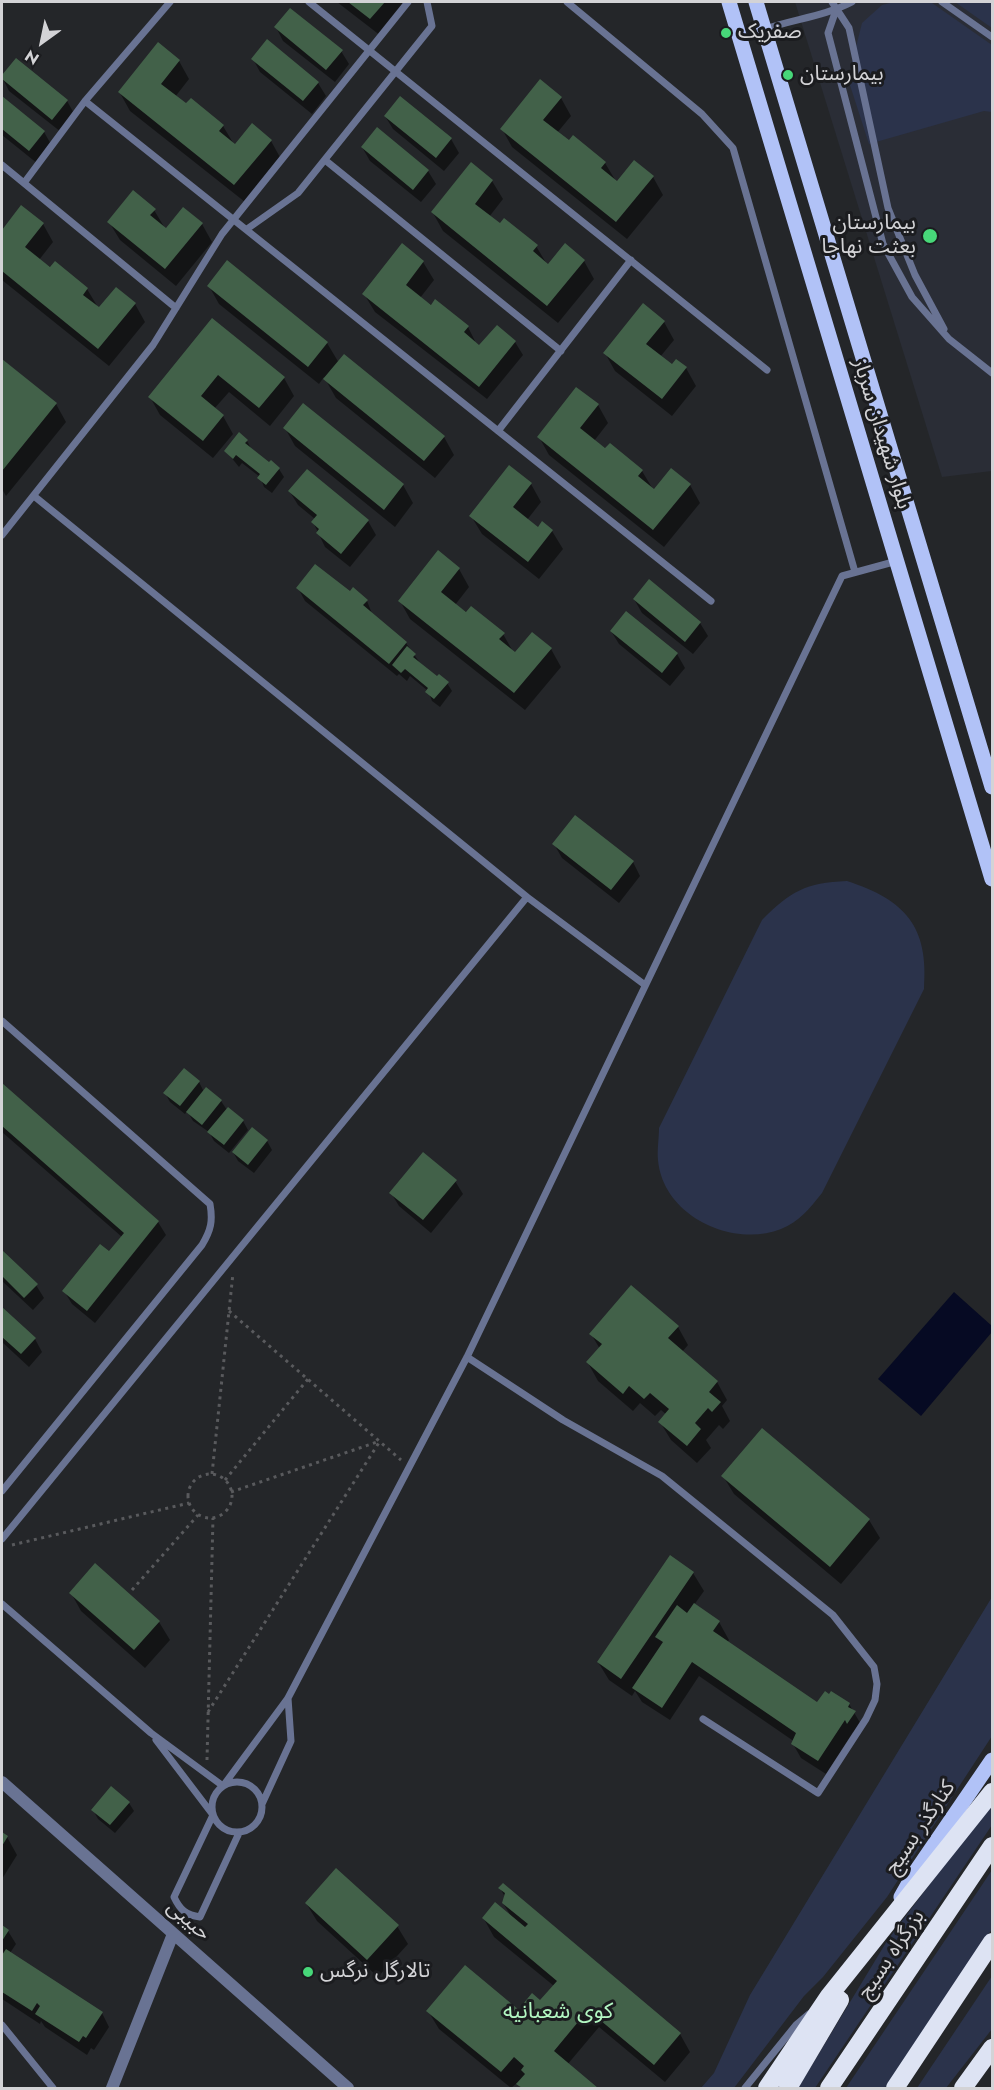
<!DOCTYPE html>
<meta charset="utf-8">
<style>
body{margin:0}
#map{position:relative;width:994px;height:2090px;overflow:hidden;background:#242629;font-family:Jost,sans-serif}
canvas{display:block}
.frame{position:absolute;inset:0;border:3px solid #d3d3d6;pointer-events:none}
.north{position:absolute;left:12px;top:12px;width:60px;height:60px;-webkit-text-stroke:4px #1b1c1f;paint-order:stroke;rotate:213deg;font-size:16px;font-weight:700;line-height:24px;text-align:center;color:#d3d3d6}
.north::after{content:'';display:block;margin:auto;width:21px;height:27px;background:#d3d3d6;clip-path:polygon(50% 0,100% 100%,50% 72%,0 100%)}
</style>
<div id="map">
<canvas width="994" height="2090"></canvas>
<div class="frame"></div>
<div class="north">N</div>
</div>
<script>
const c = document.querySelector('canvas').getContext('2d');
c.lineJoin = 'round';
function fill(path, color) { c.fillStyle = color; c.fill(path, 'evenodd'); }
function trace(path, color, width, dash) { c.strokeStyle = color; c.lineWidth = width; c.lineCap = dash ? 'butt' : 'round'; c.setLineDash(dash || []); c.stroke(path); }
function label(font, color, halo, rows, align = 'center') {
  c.font = font + ' Jost,"Noto Sans Arabic",sans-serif'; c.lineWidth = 6; c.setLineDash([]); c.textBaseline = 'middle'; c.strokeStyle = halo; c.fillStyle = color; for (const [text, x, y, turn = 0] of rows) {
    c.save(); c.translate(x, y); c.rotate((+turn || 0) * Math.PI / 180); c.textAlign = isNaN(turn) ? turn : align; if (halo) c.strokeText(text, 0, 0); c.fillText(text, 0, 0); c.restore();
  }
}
const built = new Path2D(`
 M795 2H992V471L942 477Z`);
const green = new Path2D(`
 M894 2 932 3 992 45V112L984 111 869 144 848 79 862 23 882 5Z
 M955 2H992V28Z
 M847 881C905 900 929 926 924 989L822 1193C810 1208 799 1222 781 1229 732 1248 663 1216 658 1160 657 1150 659 1138 659 1128L762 920C791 891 805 883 847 881Z
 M992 1597V1736L887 1897 823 1977 804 1996 734 2088H701L714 2073 750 1995Z
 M992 1801V1825L815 2088H798L887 1941Z
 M992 1870V1929L885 2088H846Z
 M992 1976V2029L946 2088H917Z`);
const water = new Path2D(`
 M954 1292 992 1326V1332L921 1416 878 1379Z`);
const shadow = new Path2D(`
 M337 2H410L381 36Z
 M276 27 341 51 349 64 335 82 283 41Z
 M253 59 318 83 326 96 312 114 260 72Z
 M16 60 67 101 75 115 61 132 9 91 2 77Z
 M179 61 189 79 175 97 187 105 191 100 223 126 235 146 271 141 281 159 245 202 130 111 120 93Z
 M2 98 44 132 52 146 38 164 2 135Z
 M400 98 451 139 459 153 444 171 393 129 385 116Z
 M561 98 571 116 557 133 605 163 617 183 634 162 653 177 663 195 627 239 512 147 502 129Z
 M362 147 428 171 436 184 421 202 370 161Z
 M492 181 503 199 489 217 536 246 548 266 584 261 594 279 558 323 443 231 433 213Z
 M22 207 43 224 53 242 39 260 87 289 99 309 135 304 145 322 109 366 2 280V233Z
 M154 210 166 230 202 224 212 242 176 286 120 240 109 222Z
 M402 245 423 262 434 280 420 298 468 327 475 341 474 343 480 348 515 342 523 355 487 399 375 312 364 294Z
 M209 286 327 343 339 363 444 437 454 455 435 478 336 398 324 377 319 384 219 304Z
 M212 320 284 378 294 396 270 426 229 392 214 409 223 416 233 434 213 458 160 415 150 397Z
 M664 322 674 340 660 357 672 366 686 368 696 386 672 416 615 371 605 353Z
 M2 361 56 404 66 422 6 496 2 489Z
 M303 405 403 485 413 503 395 527 295 446 285 428Z
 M598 405 608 423 594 441 642 471 654 491 690 485 700 503 664 547 549 455 539 437Z
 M247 441 252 450 269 464 279 469 284 477 272 493 264 487 260 477 242 463 239 467 226 451Z
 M531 484 541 502 527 520 538 529 543 523 552 531 563 549 539 579 482 534 471 516Z
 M290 492 368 521 376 535 350 567 325 547 313 522 315 519 298 505Z
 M459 569 469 587 455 605 503 634 515 655 551 649 561 667 525 710 410 619 400 601Z
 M649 582 700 623 708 636 693 654 642 613 634 599Z
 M298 588 350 593 367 601 373 616 406 643 420 663 437 678 447 683 452 691 440 707 432 701 428 691 410 676 407 681 399 674 397 676 305 601Z
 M626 613 677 654 685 668 670 686 619 644 611 631Z
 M554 844 633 862 640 876 619 903 562 858Z
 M199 1082 204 1092 206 1089 221 1101 227 1110 243 1121 248 1130 229 1153 214 1141 209 1132 193 1121 187 1111 185 1114 170 1102 165 1093Z
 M2 1086 158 1222 166 1235 95 1323 72 1304 64 1291 109 1253 122 1237 2 1132Z
 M252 1129 267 1141 272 1150 254 1173 238 1161 233 1152Z
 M455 1181 463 1194 431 1233 399 1206 391 1193Z
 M2 1252 36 1285 44 1298 33 1310 2 1281Z
 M2 1309 35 1339 42 1352 29 1367 2 1342Z
 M678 1327 688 1345 682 1352 717 1382 727 1400 722 1406 730 1421 723 1429 719 1425 706 1440 711 1448 697 1463 671 1440 660 1422 667 1415 661 1410 655 1416 640 1403 633 1411 598 1381 588 1363 600 1349 591 1334Z
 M723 1476 869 1520 880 1538 841 1584 734 1494Z
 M670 1557 693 1573 704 1591 694 1605 719 1622 729 1640 727 1643 816 1703 849 1704 862 1726 856 1736 853 1732 826 1774 801 1758 793 1744 795 1742 699 1676 670 1720 642 1702 635 1691 632 1696 609 1680 598 1662Z
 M95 1565 159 1622 170 1640 145 1668 81 1611 71 1593Z
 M129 1803 134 1811 115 1833 98 1819 93 1810Z
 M2 1834 7 1837 17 1855 2 1879Z
 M500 1888 680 2034 690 2052 665 2082 599 2027 567 2065 596 2088H521L517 2083 511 2088 439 2029 428 2011 525 2017 529 2012 525 2004 541 2002 554 1986 494 1937 484 1919 512 1918 503 1903 505 1897Z
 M306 1903 397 1926 408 1944 378 1977 317 1921Z
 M2 1927 8 1931 16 1944 10 1953 102 2013 109 2027 94 2050 91 2048 87 2055 45 2027 41 2021 40 2024 2 1999Z`);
const building = new Path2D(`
 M348 2H385L370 19Z
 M290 8 343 50 326 70 274 27Z
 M267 39 319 82 303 101 251 59Z
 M158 42 180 60 161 84 186 103 191 98 224 125 219 131 235 144 252 123 272 140 234 185 118 92Z
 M16 58 68 100 52 120 2 79V75Z
 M540 79 562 97 543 120 569 140 573 135 606 162 601 168 617 181 634 160 654 176 616 222 500 129Z
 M2 96 45 131 29 151 2 129Z
 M400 96 452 138 436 158 384 116Z
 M377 127 429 170 413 190 361 147Z
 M471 162 493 180 475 204 500 223 504 218 538 245 533 251 548 264 565 243 585 260 547 306 431 212Z
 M133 190 156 209 150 215 166 228 183 207 203 223 165 269 107 222Z
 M21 205 44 223 25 247 50 267 55 261 88 288 83 295 99 307 116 287 136 303 98 349 2 271V230Z
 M402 243 424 261 406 285 431 305 435 299 469 326 464 332 479 345 497 325 516 341 479 387 362 294Z
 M227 260 328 342 308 367 207 286Z
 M643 303 665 321 646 344 672 364 676 359 687 367 662 399 603 353Z
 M212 318 285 377 259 408 218 375 201 396 224 415 203 441 148 397Z
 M344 354 445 436 424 461 323 379Z
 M2 359 57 403 2 471Z
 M576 387 599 404 580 428 605 448 610 443 643 470 638 476 654 489 671 468 691 484 653 530 537 437Z
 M303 403 404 484 384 510 283 428Z
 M239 432 248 440 245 443 269 462 271 460 280 468 266 485 257 478 260 474 236 455 233 459 224 451Z
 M509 465 532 483 513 507 538 527 542 521 553 530 528 562 469 516Z
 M307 469 369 520 341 554 316 533 319 529 311 522 317 515 288 491Z
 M438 550 460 568 441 592 466 612 471 606 505 633 499 639 515 652 532 632 552 648 514 693 398 601Z
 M315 564 350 591 353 587 368 600 363 605 407 642 389 664 296 588Z
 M649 579 701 622 685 642 633 599Z
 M626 611 678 653 662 673 610 631Z
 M407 646 416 654 413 657 437 676 439 674 449 682 434 699 425 692 428 688 405 669 401 673 392 665Z
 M575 815 634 861 611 890 552 844Z
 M184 1068 200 1081 180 1106 163 1093Z
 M2 1083 159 1221 87 1311 62 1291 100 1244 109 1251 124 1233 2 1126Z
 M206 1087 222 1100 202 1125 186 1112Z
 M228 1107 244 1120 224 1145 207 1132Z
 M252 1127 268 1140 248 1165 232 1152Z
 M423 1152 457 1180 423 1220 389 1193Z
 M2 1250 38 1284 24 1298 2 1276Z
 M631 1285 679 1326 668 1338 718 1381 709 1392 721 1402 712 1412 708 1408 695 1423 701 1429 687 1446 658 1422 669 1409 650 1393 644 1399 629 1386 623 1394 586 1362 602 1344 589 1334Z
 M2 1307 36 1338 21 1354 2 1337Z
 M762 1428 870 1519 830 1567 721 1476Z
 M670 1555 694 1572 621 1679 597 1662Z
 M95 1563 160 1621 134 1650 69 1593Z
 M694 1603 720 1621 713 1631 817 1702 825 1691 829 1694 831 1691 850 1703 848 1707 856 1711 847 1724 845 1720 818 1761 791 1744 796 1733 692 1662 662 1708 632 1688 663 1642 655 1637 677 1605 687 1613Z
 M111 1786 130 1802 110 1825 91 1810Z
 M2 1832 8 1836 2 1846Z
 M336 1868 399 1925 367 1960 305 1903Z
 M503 1883 681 2033 654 2065 588 2010 554 2051 598 2088H522L516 2084 525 2074 521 2070 524 2066 514 2057 501 2072 426 2011 465 1965 525 2015 530 2009 523 2004 532 1993 540 2000 557 1981 482 1918 495 1902 525 1927 528 1924 502 1903 505 1893 498 1888Z
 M2 1925 9 1930 2 1941Z
 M6 1949 103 2012 86 2038 83 2036 79 2042 35 2014 40 2006 37 2003 32 2011 2 1992V1955Z`);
const path = new Path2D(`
 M229 1311 401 1460
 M212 1474 233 1273
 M188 1496a22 22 0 1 1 44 0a22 22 0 1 1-44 0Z
 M225 1480 308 1379
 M231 1492 380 1441
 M12 1545 189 1503
 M132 1590 198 1515
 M208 1712 380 1441
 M207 1760 213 1518`);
const lane = new Path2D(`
 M309 2 767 370
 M567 2 702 114 733 148 855 572
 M832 2 849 28 888 208 915 275 944 329
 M942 2 992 37
 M836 10 828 33 883 244 912 297 949 339 992 373
 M765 29C794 19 825 16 852 2
 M85 101 711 601
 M325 160 561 351
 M2 165 176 308
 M24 183 85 101 170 2
 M247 229 298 193 432 26 427 2
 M498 431 631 260
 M34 496 527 897 645 985
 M2 535 153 345 222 234 408 2
 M2 1021 210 1204C213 1221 211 1230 202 1245L2 1491
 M467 1357 563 1420 662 1476 833 1615 874 1667 877 1684 875 1700 866 1719 818 1793 703 1719
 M2 1539 527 897
 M2 1604 151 1733 223 1786 288 1698 467 1357 842 576 897 561
 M156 1740 213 1815 174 1897C180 1910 186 1915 200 1917L239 1833
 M212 1807a25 25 0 1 1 50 0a25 25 0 1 1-50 0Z
 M262 1804 291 1741 288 1698
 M2 2025 53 2088
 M745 2088 796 2025 809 2014`);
const street = new Path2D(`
 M2 1782 348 2088
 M112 2088 173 1934`);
const primary = new Path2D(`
 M729 2 992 879
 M756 2 992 787
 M901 1897 914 1874 992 1760`);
const highway = new Path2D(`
 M767 2088 829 1996 992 1792
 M788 2088 840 2000
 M829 2088 992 1846
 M895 2088 992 1942
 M963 2088 992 2048`);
const markers = [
 [726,33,6,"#47d779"],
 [788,75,6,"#47d779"],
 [930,236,8,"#47d779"],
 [308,1972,6,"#47d779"]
];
const poiNames = [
 ["صفریک",738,33],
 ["بیمارستان",800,75],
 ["بیمارستان",916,224,"right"],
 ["بعثت نهاجا",916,248,"right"],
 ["تالارگل نرگس",320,1972]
];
const streetNames = [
 ["بلوار شهیدان سرباز",881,434,73],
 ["کنارگذر بسیج",921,1828,-56],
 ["حبیبی",188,1921,41],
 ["بزرگراه بسیج",892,1955,-56]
];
const neighbourhoodNames = [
 ["کوی شعبانیه",558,2013]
];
fill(built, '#2a2d36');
fill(green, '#2b334b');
fill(water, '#060a23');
fill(shadow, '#0007');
fill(building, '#426149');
trace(path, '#595a5d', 3, [3, 4.5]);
trace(lane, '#697393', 7);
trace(street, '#697393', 12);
trace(primary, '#b1c2f7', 15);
trace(highway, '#dde3f3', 18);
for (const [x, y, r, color] of markers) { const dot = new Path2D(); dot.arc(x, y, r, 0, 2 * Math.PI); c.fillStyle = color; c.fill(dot); trace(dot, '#1b1c1f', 2); }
label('21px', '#d3d3d6', '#1b1c1f', poiNames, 'left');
label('21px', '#d3d3d6', '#1b1c1f', streetNames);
label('22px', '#b3f8c3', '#1b1c1f', neighbourhoodNames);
</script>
